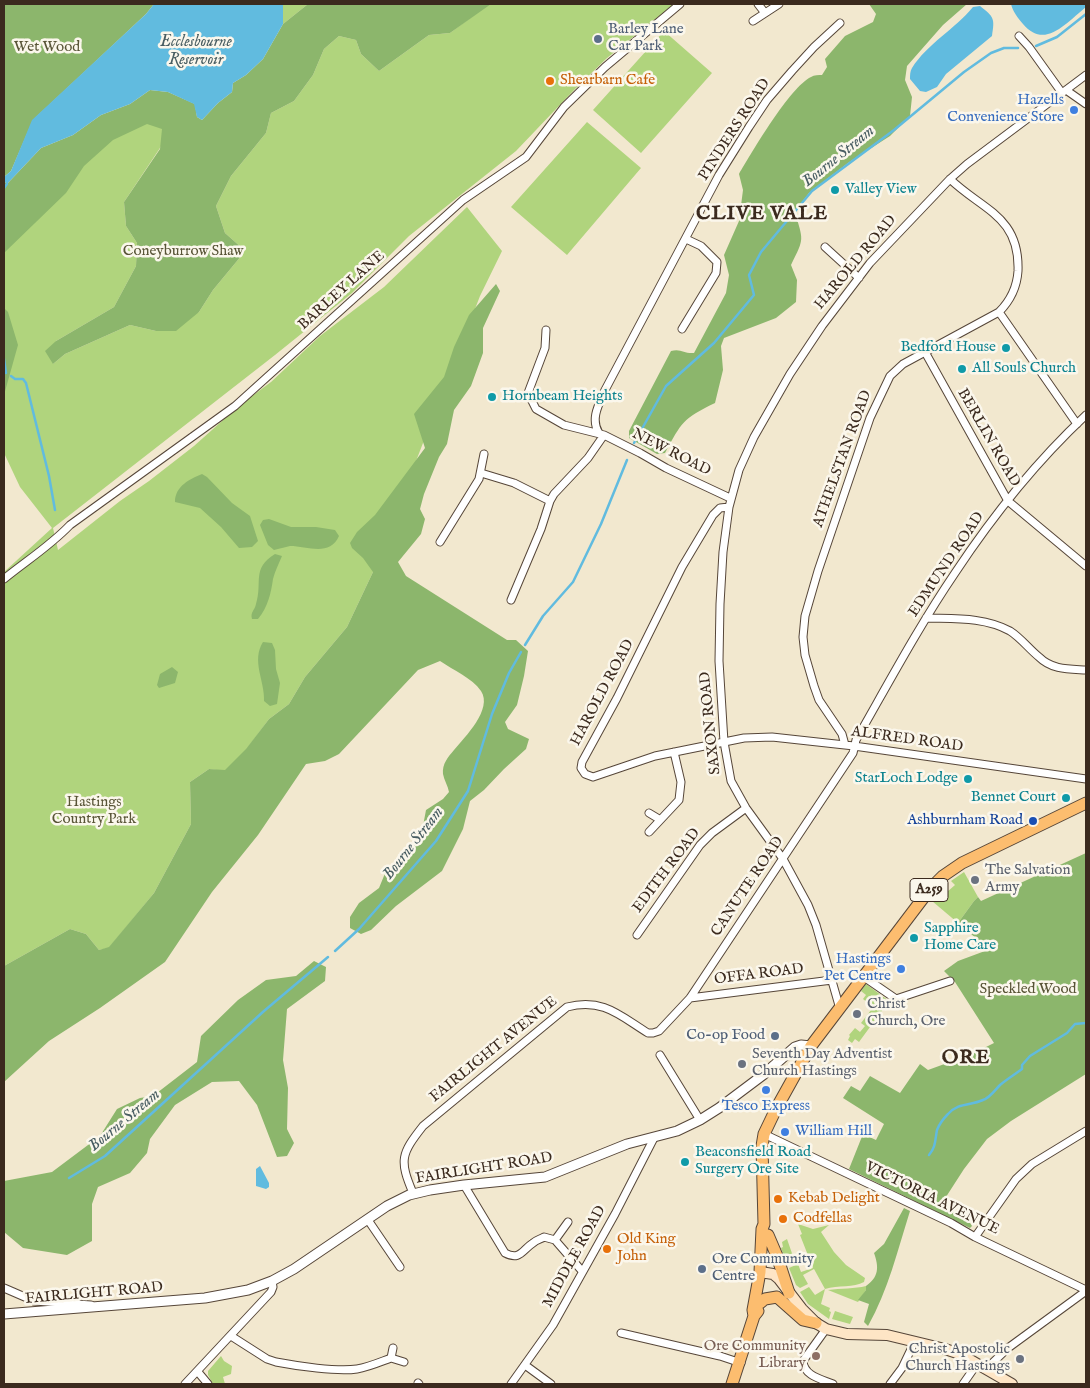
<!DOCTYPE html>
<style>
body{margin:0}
#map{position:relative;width:1090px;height:1388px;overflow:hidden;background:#f2e8cf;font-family:"IM FELL English",serif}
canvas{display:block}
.frame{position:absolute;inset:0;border:5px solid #3b2a1e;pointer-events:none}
</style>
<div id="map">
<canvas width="1090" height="1388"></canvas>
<div class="frame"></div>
</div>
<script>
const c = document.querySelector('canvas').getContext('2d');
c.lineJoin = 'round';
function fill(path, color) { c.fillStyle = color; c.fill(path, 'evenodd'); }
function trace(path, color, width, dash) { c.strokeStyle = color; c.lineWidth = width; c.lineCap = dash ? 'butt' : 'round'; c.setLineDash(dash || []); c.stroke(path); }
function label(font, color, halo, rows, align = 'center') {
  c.font = font + ' "IM FELL English",serif'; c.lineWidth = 5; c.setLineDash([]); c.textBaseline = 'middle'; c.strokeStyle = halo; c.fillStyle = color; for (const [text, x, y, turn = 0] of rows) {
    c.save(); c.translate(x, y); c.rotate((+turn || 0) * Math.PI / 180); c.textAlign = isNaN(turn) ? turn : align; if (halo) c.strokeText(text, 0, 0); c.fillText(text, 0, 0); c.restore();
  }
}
const green = new Path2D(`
 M283 4H308L283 24Z
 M489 4H674L607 58 576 88 516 151 409 236 352 293 275 355 53 528 58 550 120 501 149 481 194 446 240 405 271 382 320 336 384 287 467 207 502 251 480 296 373 572 347 627 305 677 289 704 269 719 246 750 225 771 209 769 190 782 191 824 154 893 109 948 99 950 86 934 70 929 4 966V572L52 528 20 487 4 453V181L7 184 186 100 160 148 124 202 126 226 137 243 136 266 114 307 56 341 53 364 65 354 130 325 156 331 199 312 213 290 242 255V248L225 233 216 206 231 176 266 133 271 113 294 101 313 75 324 49 339 36 356 40 361 54 379 71 429 35 450 33Z
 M664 31 712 73 641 153 593 110Z
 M587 122 641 168 567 255 511 207Z
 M964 872 978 897 974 901 958 923 932 901 943 888 947 892 955 885 951 881Z
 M866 984 889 1001 859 1042 855 1039 852 1043 848 1040 850 1036 849 1035 855 1028 860 1032 865 1026 861 1023 871 1010 866 1006 868 1003 863 999 866 995 861 991Z
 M798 1224 813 1229 829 1225 821 1232 834 1252 846 1265 865 1278 864 1282C854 1288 838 1285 825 1289L821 1304 830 1308 829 1311 831 1312 829 1319 808 1304 800 1292 809 1287 815 1295 825 1289 814 1269 803 1275 808 1284 800 1288 796 1285 789 1268 798 1264 801 1272 813 1268 800 1235 802 1234Z
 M787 1239 795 1262 789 1264 787 1259H785L781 1248 783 1247 782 1242Z
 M866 1286V1290L858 1302 828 1290C841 1288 855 1289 866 1286Z
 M835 1311 853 1317 850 1324 832 1319Z
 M221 1356 224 1361 232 1366 231 1374 223 1377 225 1384H213L208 1375V1371Z`);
const forest = new Path2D(`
 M4 4H154L146 14 33 120 11 171 4 177Z
 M308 4H491L450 33 429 35 379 71 361 54 356 40 339 36 324 49 313 75 294 101 271 113 266 133 231 176 216 206 225 233 242 248V255L213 290 199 312 176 331H156L130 325 65 354 53 364 45 351 56 341 114 307 136 266 137 243 126 226 124 202 160 149 162 129 147 124 113 140 84 166 66 193 4 253V181L7 184 41 148 73 135 101 115 130 104 150 90 168 92 195 104 197 117 202 120 218 103 232 92 233 83 246 75 263 59 283 24Z
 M869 4H967L943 25 907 66 905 80 912 97 910 116 890 136 848 163 809 193 795 212C803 241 805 237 791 265L797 280 796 302 776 318 724 338 721 346 723 370 715 403C682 419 682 422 665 453L657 454 629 438V431L671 351C681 348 684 354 694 353L726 293 729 275 724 255 739 221 743 190 739 174C752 152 790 87 811 77 814 75 819 75 822 75L827 67 825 59 845 36 873 22 876 14Z
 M496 284 500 291 483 328V353L471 386 454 410 447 444 439 457 424 494 420 509 425 519 421 534 398 562 406 576 507 640H516L528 651 524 676 517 705 505 722 508 729 529 739 526 749 504 769 484 790 470 801 463 829 442 871 396 906 371 930 361 934 350 928V917L359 903 379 888 386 871 414 842 423 826 426 810 443 799 449 792C448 786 444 780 443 774 442 764 448 757 454 750 465 737 493 709 481 691 472 678 453 670 440 661L418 670 339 754 325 761 306 764 258 835 212 892 165 962 100 1008 49 1041 4 1082V966L70 929 86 934 99 950 109 947 154 893 191 824 190 782 209 769 225 770 246 749 269 719 289 704 305 677 347 627 373 572 363 558 352 548 350 543 357 532 375 515 425 448 414 414 444 377 454 347 469 315Z
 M4 308 8 312 18 345 4 395Z
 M202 474 207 477 232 503 250 516 258 541 252 547 239 548 221 527 200 508 175 502C175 486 190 479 202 474Z
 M269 519 291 527H316L335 530 339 536C330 557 307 546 290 546 285 547 279 549 274 550L268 545 260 525 263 520Z
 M275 554 282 556C279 563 275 571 273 579 271 593 268 607 258 619H252C250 612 255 610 256 604 263 582 251 569 275 554Z
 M263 642 272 643 275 650 276 669 280 683 277 704 270 706 264 701C265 681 251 661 263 642Z
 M172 667 178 672 175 683 159 688 157 685 160 674Z
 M1086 853V1074L1011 1121 987 1139 964 1169 944 1200 950 1210 970 1223 972 1226 970 1228 849 1169 863 1134 876 1140 884 1124 843 1098 851 1086 860 1091 870 1076 900 1093 920 1064 928 1070 972 1054 994 1043 955 982 944 971 958 961 985 951 983 944 958 923 974 901 978 897 981 901Z
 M314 961 326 967 325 981 287 1009 283 1060 288 1088 287 1129 294 1143 287 1156 277 1157 257 1105 239 1081 212 1082 175 1105 150 1139 147 1153 130 1173 98 1187 92 1204V1241L67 1255 23 1248 4 1232V1181L52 1172 100 1136 117 1109 140 1098 153 1096 197 1062 201 1036 238 1000 266 980 296 976Z
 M904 1208 910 1211C898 1249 888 1291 868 1326L864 1322 869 1304 858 1300 866 1290V1286C879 1277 879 1267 874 1253L884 1244Z`);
const water = new Path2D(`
 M154 4H283V24L263 59 246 75 233 83 232 92 218 103 202 120 197 117 194 104 168 92 150 90 130 104 101 115 73 135 41 148 7 184 4 181V177L11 171 32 120 146 14Z
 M1011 4H1086V7C1066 23 1045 50 1023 24 1018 18 1013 12 1011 4Z
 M980 6C994 17 995 18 992 36L946 74 937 87 926 92 920 91 910 79C910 75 910 71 912 68 927 44 955 29 973 7Z
 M260 1166 269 1183V1187L266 1189 256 1186V1169Z`);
const stream = new Path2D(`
 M1036 46 1057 37 1086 14
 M4 188 7 184
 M4 359 6 373
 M11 376 15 379H23L26 383 49 476 55 510
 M634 443 666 386 714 343 754 295 749 275 761 252 812 191 894 130 964 72 991 53 1004 48H1018
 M525 645 543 616 573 582 601 524 627 460
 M335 951 359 929 436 841 468 791 492 714 509 673 521 652
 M929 1155C936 1147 935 1140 937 1130 939 1125 944 1118 948 1114 959 1102 970 1106 983 1100 990 1098 995 1090 1000 1085 1007 1079 1014 1075 1022 1069V1065L1030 1056 1067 1033 1075 1024 1086 1023
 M69 1178 105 1156 264 1011 328 957`);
const minor = new Path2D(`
 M758 4 765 13
 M753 21 779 4
 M1019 36 1029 47 1062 93
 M1066 90 1086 104
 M825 247 859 278
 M999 312 1077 424
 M682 329 716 273 717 262 701 246 686 239
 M546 330 545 348 528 393 536 409 564 425 604 435 640 453 666 468 730 498
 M925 352 1008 501 1086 566
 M599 433C590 419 599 404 605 390L719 175 749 127 767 100 792 71 814 47 840 23
 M481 473 514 483 550 501
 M729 507 720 508 713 515 682 567 617 698 582 762 581 768 585 774 593 777 655 756 744 738 772 737 854 746 1086 779
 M440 542 479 479 484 454
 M4 579C26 561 50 546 70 525L235 406 463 200 526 157 564 107 605 67 680 4
 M511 600 541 529 550 501 554 494 588 458 604 435
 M926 618C955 619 984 617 1010 631 1021 638 1029 649 1039 657 1052 670 1069 669 1086 670
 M845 745 842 734 819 700 814 686 805 655 803 637 805 616 818 571 870 418 890 376 903 364 999 312C1010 301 1017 287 1018 271 1020 216 982 210 950 179
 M649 813 659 819
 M649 832 679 800 681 782 674 752
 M637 935 700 845 712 833 746 808
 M864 977 896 999 950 981
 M690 998 832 980
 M840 1009 816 925 808 905 783 859 746 808 731 781 724 742 719 661 720 604 723 552 729 507 739 470 754 437 790 374 822 326 870 263 950 179 967 164 1086 75
 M660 1055 700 1120
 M764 1134 951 1223 975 1237 1086 1290
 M464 1185 505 1253C520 1261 522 1250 533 1243 536 1240 541 1239 544 1237L555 1240 582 1271
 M413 1193C399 1160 401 1154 423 1126L567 1007C603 998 619 1015 648 1033H653L659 1031 690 998 853 753 856 740C888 684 919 626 955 573 992 517 1037 461 1086 415
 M368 1220 400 1267
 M975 1237 1016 1179 1032 1164 1086 1131
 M555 1240 568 1222
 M4 1288 34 1301 91 1305
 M826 1329 803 1361C804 1376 821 1379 833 1384
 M621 1333 720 1356 741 1363
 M231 1336 267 1359 276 1362C297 1366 337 1372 357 1369 369 1367 380 1362 391 1358L393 1348
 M391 1358 404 1362
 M525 1365 551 1384
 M986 1369 1008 1348 1086 1291
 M198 1372 208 1384
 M418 1383 419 1384
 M185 1384 271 1292 273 1287 272 1281
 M511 1384 553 1325 615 1214 654 1138
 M890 1384 902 1368 915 1341
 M963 1384 977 1364`);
const tertiary = new Path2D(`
 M4 1314 205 1298 248 1290 272 1281 294 1269 387 1206 409 1195 430 1190 464 1185 545 1177 627 1144 677 1131 700 1120 719 1108 763 1075 795 1047 801 1045 811 1046`);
const secondary = new Path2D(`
 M760 1272 773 1274 779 1279 802 1309 816 1323 826 1329 847 1334 887 1335 945 1349 960 1354 1012 1384`);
const trunk = new Path2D(`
 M768 1235 777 1256 789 1293
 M760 1303 765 1299 777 1297 803 1320 816 1323
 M754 1316 753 1310 760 1272 762 1229 764 1224 762 1146 764 1134 776 1109 811 1046 930 889 943 876 962 863 1086 803
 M732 1384 754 1316 758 1311`);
const markers = [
 [598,39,5,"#5c6f8a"],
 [550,81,5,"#e8710a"],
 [1074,110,5,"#3f7fe0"],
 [835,190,5,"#0f9aa8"],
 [1006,348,5,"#0f9aa8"],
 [962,369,5,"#0f9aa8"],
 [492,397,5,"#0f9aa8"],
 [968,779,5,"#0f9aa8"],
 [1066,798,5,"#0f9aa8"],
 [1033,821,5,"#1a4fb4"],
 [975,880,5,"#6b7280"],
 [914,938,5,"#0f9aa8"],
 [901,969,5,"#3f7fe0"],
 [857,1014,5,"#6b7280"],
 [775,1036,5,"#5c6f8a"],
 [742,1064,5,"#6b7280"],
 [766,1090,5,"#3f7fe0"],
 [785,1132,5,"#3f7fe0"],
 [685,1162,5,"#0f9aa8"],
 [778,1199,5,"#e8710a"],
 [783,1219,5,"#e8710a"],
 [607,1249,5,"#e8710a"],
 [702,1269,5,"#5c6f8a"],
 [816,1356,5,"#8d6e63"],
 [1020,1359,5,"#6b7280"]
];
const shields = [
 [929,890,38]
];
const shieldNames = [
 ["A259",929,890]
];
const serviceNames = [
 ["Barley Lane",608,30],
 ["Car Park",608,47],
 ["Co-op Food",765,1036,"right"],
 ["Ore Community",712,1260],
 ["Centre",712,1277]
];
const parkNames = [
 ["Wet Wood",47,48],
 ["Coneyburrow Shaw",183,252],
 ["Hastings",94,803],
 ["Country Park",94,820],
 ["Speckled Wood",1028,990]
];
const foodNames = [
 ["Shearbarn Cafe",560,81],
 ["Kebab Delight",788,1199],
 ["Codfellas",793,1219],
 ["Old King",617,1240],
 ["John",617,1257]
];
const shopNames = [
 ["Hazells",1064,101],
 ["Convenience Store",1064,118],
 ["Hastings",891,960],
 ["Pet Centre",891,977],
 ["Tesco Express",766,1107,"center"],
 ["William Hill",795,1132,"left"]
];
const streetNames = [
 ["PINDERS ROAD",735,130,-57],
 ["HAROLD ROAD",856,263,-50],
 ["BARLEY LANE",342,291,-42],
 ["BERLIN ROAD",988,438,60],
 ["NEW ROAD",671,453,27],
 ["ATHELSTAN ROAD",843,459,-70],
 ["EDMUND ROAD",947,565,-56],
 ["HAROLD ROAD",603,693,-62],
 ["SAXON ROAD",711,723,-96],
 ["ALFRED ROAD",907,740,8],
 ["EDITH ROAD",667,871,-53],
 ["CANUTE ROAD",748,887,-56],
 ["OFFA ROAD",759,975,-7],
 ["FAIRLIGHT AVENUE",494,1050,-39],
 ["FAIRLIGHT ROAD",484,1169,-9],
 ["VICTORIA AVENUE",932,1199,26],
 ["MIDDLE ROAD",575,1257,-61],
 ["FAIRLIGHT ROAD",94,1294,-5]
];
const cultureNames = [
 ["Valley View",845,190],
 ["Bedford House",996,348,"right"],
 ["All Souls Church",972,369],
 ["Hornbeam Heights",502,397],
 ["StarLoch Lodge",958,779,"right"],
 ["Bennet Court",1056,798,"right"],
 ["Sapphire",924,929],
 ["Home Care",924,946],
 ["Beaconsfield Road",695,1153],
 ["Surgery Ore Site",695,1170]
];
const transitNames = [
 ["Ashburnham Road",1023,821]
];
const worshipNames = [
 ["The Salvation",985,871],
 ["Army",985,888],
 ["Christ",867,1005],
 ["Church, Ore",867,1022],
 ["Seventh Day Adventist",752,1055],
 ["Church Hastings",752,1072],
 ["Christ Apostolic",1010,1350,"right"],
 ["Church Hastings",1010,1367,"right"]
];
const educationNames = [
 ["Ore Community",806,1347],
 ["Library",806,1364]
];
const waterNames = [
 ["Ecclesbourne",196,43],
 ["Reservoir",196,61],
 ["Bourne Stream",839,157,-39],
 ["Bourne Stream",414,844,-52],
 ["Bourne Stream",125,1121,-40]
];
const districtNames = [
 ["CLIVE VALE",762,215],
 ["ORE",966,1059]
];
fill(green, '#b0d47d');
fill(forest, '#8cb66c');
fill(water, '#61bbdf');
trace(stream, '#61bbdf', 2.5);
trace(minor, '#564639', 9);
trace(tertiary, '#564639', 11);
trace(secondary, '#564639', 12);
trace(trunk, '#564639', 13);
trace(minor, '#fff', 7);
trace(tertiary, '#fff', 9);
trace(secondary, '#fee5c5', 10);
trace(trunk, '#fcbd6f', 11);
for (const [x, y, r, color] of markers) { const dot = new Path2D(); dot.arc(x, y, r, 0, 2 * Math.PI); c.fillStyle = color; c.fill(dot); trace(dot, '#fbf7ec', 2); }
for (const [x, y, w] of shields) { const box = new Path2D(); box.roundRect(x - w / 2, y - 11.5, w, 23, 4); c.fillStyle = '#fbf7ec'; c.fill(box); trace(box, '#3b2a1e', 1); }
label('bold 14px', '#3b2a1e', null, shieldNames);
label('15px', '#4e5e75', '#fbf7ec', serviceNames, 'left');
label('15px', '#585436', '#fbf7ec', parkNames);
label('15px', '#c56008', '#fbf7ec', foodNames, 'left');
label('15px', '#366cbe', '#fbf7ec', shopNames, 'right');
label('15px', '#3b2a1e', '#fbf7ec', streetNames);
label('15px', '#0d838f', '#fbf7ec', cultureNames, 'left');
label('15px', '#164399', '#fbf7ec', transitNames, 'right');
label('15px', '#5b616d', '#fbf7ec', worshipNames, 'left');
label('15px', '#785e54', '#fbf7ec', educationNames, 'right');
label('italic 16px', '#485d62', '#fbf7ec', waterNames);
c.letterSpacing = '1px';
label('bold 20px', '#3b2a1e', '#fbf7ec', districtNames);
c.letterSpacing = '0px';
</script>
